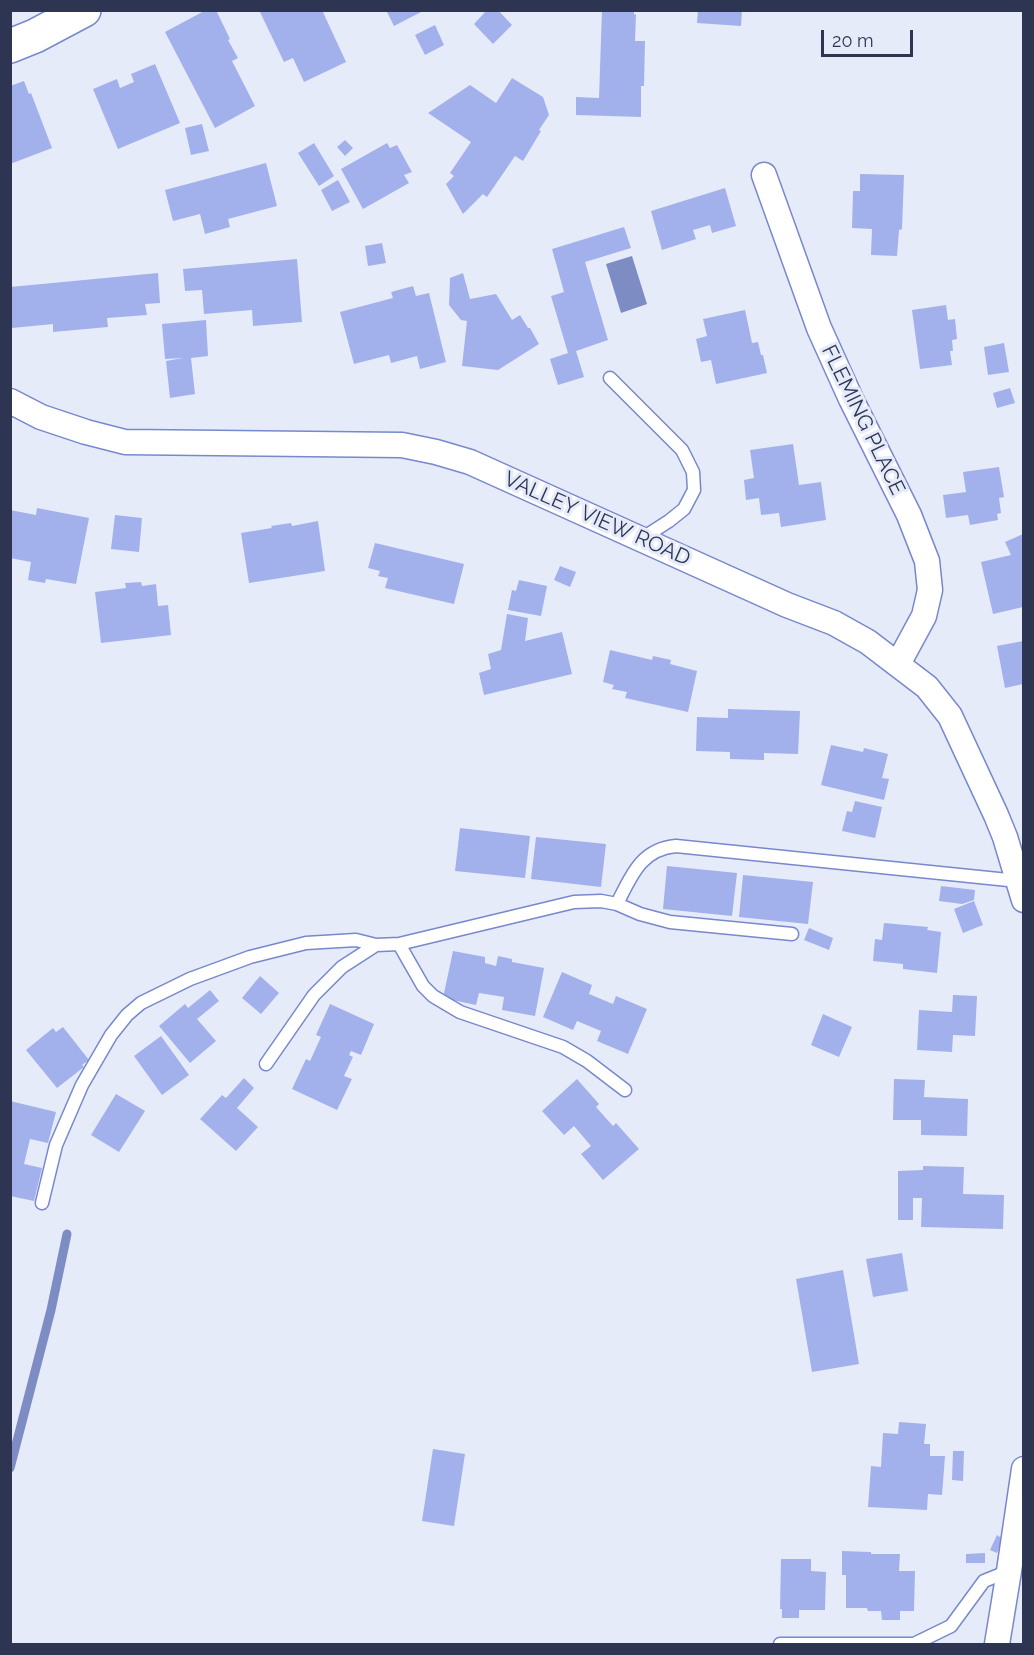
<!DOCTYPE html>
<style>
body{margin:0}
#map{position:relative;width:1034px;height:1655px;overflow:hidden;background:#e6ebfa;font-family:Raleway,sans-serif}
canvas{display:block}
.frame{position:absolute;inset:0;border:12px solid #2d3552;pointer-events:none}
.scale{position:absolute;left:821px;top:30px;width:92px;height:27px;box-sizing:border-box;border:3px solid #2d3552;border-top:0;padding-left:8px;font-size:18px;line-height:21px;white-space:nowrap;color:#2d3552;-webkit-text-stroke:4px #e6ebfa;paint-order:stroke}
</style>
<div id="map">
<canvas width="1034" height="1655"></canvas>
<div class="frame"></div>
<div class="scale">20 m</div>
</div>
<script>
const c = document.querySelector('canvas').getContext('2d');
c.lineJoin = 'round';
function fill(path, color) { c.fillStyle = color; c.fill(path, 'evenodd'); }
function trace(path, color, width, dash) { c.strokeStyle = color; c.lineWidth = width; c.lineCap = dash ? 'butt' : 'round'; c.setLineDash(dash || []); c.stroke(path); }
function label(font, color, halo, rows, align = 'center') {
  c.font = font + ' Raleway,sans-serif'; c.lineWidth = 6; c.setLineDash([]); c.textBaseline = 'middle'; c.strokeStyle = halo; c.fillStyle = color; for (const [text, x, y, turn = 0] of rows) {
    c.save(); c.translate(x, y); c.rotate((+turn || 0) * Math.PI / 180); c.textAlign = isNaN(turn) ? turn : align; if (halo) c.strokeText(text, 0, 0); c.fillText(text, 0, 0); c.restore();
  }
}
const water = new Path2D(`
 M632 256 647 304 621 313 606 264Z`);
const stream = new Path2D(`
 M10 1468 51 1310 67 1234`);
const building = new Path2D(`
 M206 10H216L230 39 228 40 238 58 232 61 255 106 215 128 165 32Z
 M259 10H322L346 62 304 82 293 58 284 62Z
 M386 10H425L394 26Z
 M487 10H498L512 25 493 44 474 24Z
 M602 10H634V15L636 14 635 41H645L644 86H641V117L576 115V97L599 98Z
 M698 10H742L741 26 697 23Z
 M435 25 444 45 425 55 415 35Z
 M155 64 180 123 118 149 93 89 117 79 120 88 134 82 131 74Z
 M512 78 543 97 549 115 539 130 541 131 523 161 515 156 487 197 483 194 463 214 446 184 454 176 450 173 471 142 428 113 470 85 496 103Z
 M24 81 29 94 31 93 52 148 10 164V86Z
 M202 124 209 151 191 155 185 128Z
 M345 140 353 148 345 156 337 147Z
 M314 143 334 176 319 186 298 153Z
 M387 143 390 148 397 145 412 172 404 175 409 183 363 209 341 169Z
 M266 163 277 206 228 219 230 227 205 234 200 214 173 221 165 190Z
 M860 174 904 175 902 229 899 230 897 256 871 255 872 229 852 228 853 191H860Z
 M338 180 350 202 332 211 321 190Z
 M725 188 736 226 712 233 710 225 693 230 696 239 662 250 651 211Z
 M624 227 631 248 585 262 608 340 576 351 584 377 558 385 550 359 568 353 551 296 564 292 552 249Z
 M382 243 386 263 368 266 365 246Z
 M297 259 302 322 253 326 252 310 204 314 202 290 185 291 183 269Z
 M158 273 160 303 145 304 147 315 107 318 108 327 53 332V324L12 328 10 287Z
 M463 273 470 299 496 294 512 320 520 315 528 328H530L539 344 498 370 462 366 467 321 461 320 449 305 450 278Z
 M413 286 416 296 429 293 446 362 420 369 417 356 391 363 389 355 354 364 340 312 393 298 391 292Z
 M946 305 948 320 955 319 957 339 952 340 953 351H950L952 365 920 369 912 310Z
 M745 310 752 343 758 342 761 355H763L767 373 716 384 711 360 701 362 696 339 707 336 703 319Z
 M206 320 208 356 191 358 195 394 170 398 166 361 183 358 165 359 162 324Z
 M1004 343 1009 372 988 375 984 347Z
 M1010 388 1015 403 997 408 993 393Z
 M793 444 799 485 821 482 826 520 781 527 779 513 761 515 759 498 746 500 744 480 754 478 750 450Z
 M999 467 1004 497 999 498 1001 513 997 514 998 520 970 525 968 515 946 518 943 495 966 492 963 472Z
 M37 508 89 518 76 584 46 579 45 583 28 580 31 562 10 558V510L36 515Z
 M115 515 142 518 139 552 111 549Z
 M318 521 325 571 249 583 241 533 272 528 271 526 291 523 292 526Z
 M1023 534V607L993 614 981 562 1011 555 1005 542Z
 M375 543 464 564 454 604 385 588 388 578 378 576 380 571 368 568Z
 M560 566 576 572 570 587 554 580Z
 M519 580 547 586 541 616 508 610 512 590 516 591Z
 M141 582 142 586 156 584 158 606 168 605 171 635 101 643 95 592 126 588 125 583Z
 M507 614 528 618 525 641 562 632 572 674 484 695 479 673 491 669 488 654 501 650Z
 M1023 641V684L1005 688 997 646Z
 M610 650 652 660 653 656 671 660 670 664 697 671 688 712 625 698 627 692 612 689 614 685 603 682Z
 M728 709 800 711 798 754 764 753V760L730 759V752L696 751 697 717 728 718Z
 M831 745 863 752 864 748 888 754 882 778 889 779 884 800 821 785Z
 M855 801 882 807 875 838 842 831 847 811 852 812Z
 M460 828 530 836 525 878 455 871Z
 M536 837 606 844 601 887 531 879Z
 M667 866 737 873 732 916 663 909Z
 M743 875 813 882 808 924 739 917Z
 M941 886 975 890 974 900 962 904 939 901Z
 M974 901 983 925 963 933 954 909Z
 M884 923 928 927 927 930 941 932 937 973 903 969V964L873 961 875 939 882 940Z
 M809 928 833 938 829 950 804 940Z
 M453 951 485 957V963L496 966 498 956 512 959V962L544 968 535 1016 502 1010 504 997 479 993 476 1005 443 998Z
 M562 972 592 985 589 994 613 1004 616 996 647 1009 628 1054 597 1041 601 1031 577 1021 573 1030 543 1017Z
 M260 976 279 993 261 1014 242 998Z
 M210 990 219 1001 197 1019 216 1041 190 1063 159 1026 185 1004 188 1008Z
 M953 995 977 996 975 1036 953 1035 952 1052 917 1050 919 1010 952 1012Z
 M330 1004 374 1024 361 1055 351 1051 349 1055 353 1057 344 1076 352 1079 337 1110 292 1089 306 1059 310 1061 321 1037 316 1035Z
 M823 1014 852 1027 839 1057 811 1045Z
 M63 1027 89 1060 82 1065 84 1067 57 1088 26 1050 53 1028 56 1032Z
 M161 1036 189 1075 162 1095 134 1056Z
 M244 1078 254 1088 237 1108 258 1127 236 1151 200 1119 222 1095 226 1098Z
 M577 1079 599 1104 596 1107 613 1126 616 1123 639 1149 603 1180 581 1154 591 1146 574 1126 564 1135 542 1111Z
 M894 1079 925 1080 924 1097 968 1099 967 1136 921 1135V1120H893Z
 M116 1094 145 1111 119 1152 91 1135Z
 M10 1101 56 1112 48 1143 30 1139 24 1164 42 1168 34 1201 10 1196Z
 M923 1166 964 1167 963 1194 1004 1195 1003 1229 921 1227 922 1198H913V1220H898V1171L923 1170Z
 M902 1253 908 1291 873 1297 866 1259Z
 M843 1270 859 1364 812 1372 796 1279Z
 M899 1422 926 1424 924 1444H930V1456H945L942 1495 928 1494 927 1510 868 1507 871 1466 881 1467 883 1433 898 1434Z
 M433 1449 465 1454 454 1526 422 1521Z
 M953 1451H964L963 1481 952 1480Z
 M997 1535 1003 1539 997 1553 990 1550Z
 M842 1551 871 1552V1554H900L899 1571H915L914 1611H900V1620H882L881 1611H868L867 1608H846V1575H842Z
 M985 1553V1563H966V1554Z
 M781 1559H811V1571L826 1572 825 1610H799V1618H782V1609H780Z`);
const service = new Path2D(`
 M610 378 682 450 693 472 694 490 684 509 669 521 641 539
 M617 904C631 876 641 849 676 846L1018 881
 M399 944 423 986 433 996 460 1012 563 1047 587 1061 625 1090
 M266 1064 314 995 342 967 376 945 399 944 574 902 601 901 617 904 640 914 670 922 792 934
 M42 1203 56 1145 82 1085 111 1035 127 1015 141 1003 190 979 250 957 306 943 356 940 376 945
 M780 1644H914L951 1626 984 1581 1009 1571`);
const minor = new Path2D(`
 M764 175 819 328 851 399 909 515 927 561 930 590 924 616 898 664
 M10 401 41 417 86 432 125 442 402 445 436 452 470 462 787 605 834 623 868 642 927 687 950 716 996 815 1005 837 1024 900
 M997 1644 1009 1571 1024 1469`);
const secondary = new Path2D(`
 M10 46 35 36 84 10`);
const streetNames = [
 ["FLEMING PLACE",863,420,64],
 ["VALLEY VIEW ROAD",597,519,24]
];
fill(water, '#7e8cc4');
trace(stream, '#7e8cc4', 9);
fill(building, '#a2b1eb');
trace(service, '#7788cd', 15);
trace(minor, '#7788cd', 27);
trace(secondary, '#7788cd', 36);
trace(service, '#fff', 12);
trace(minor, '#fff', 24);
trace(secondary, '#fff', 33);
label('21px', '#2d3552', '#e6ebfa', streetNames);
</script>
